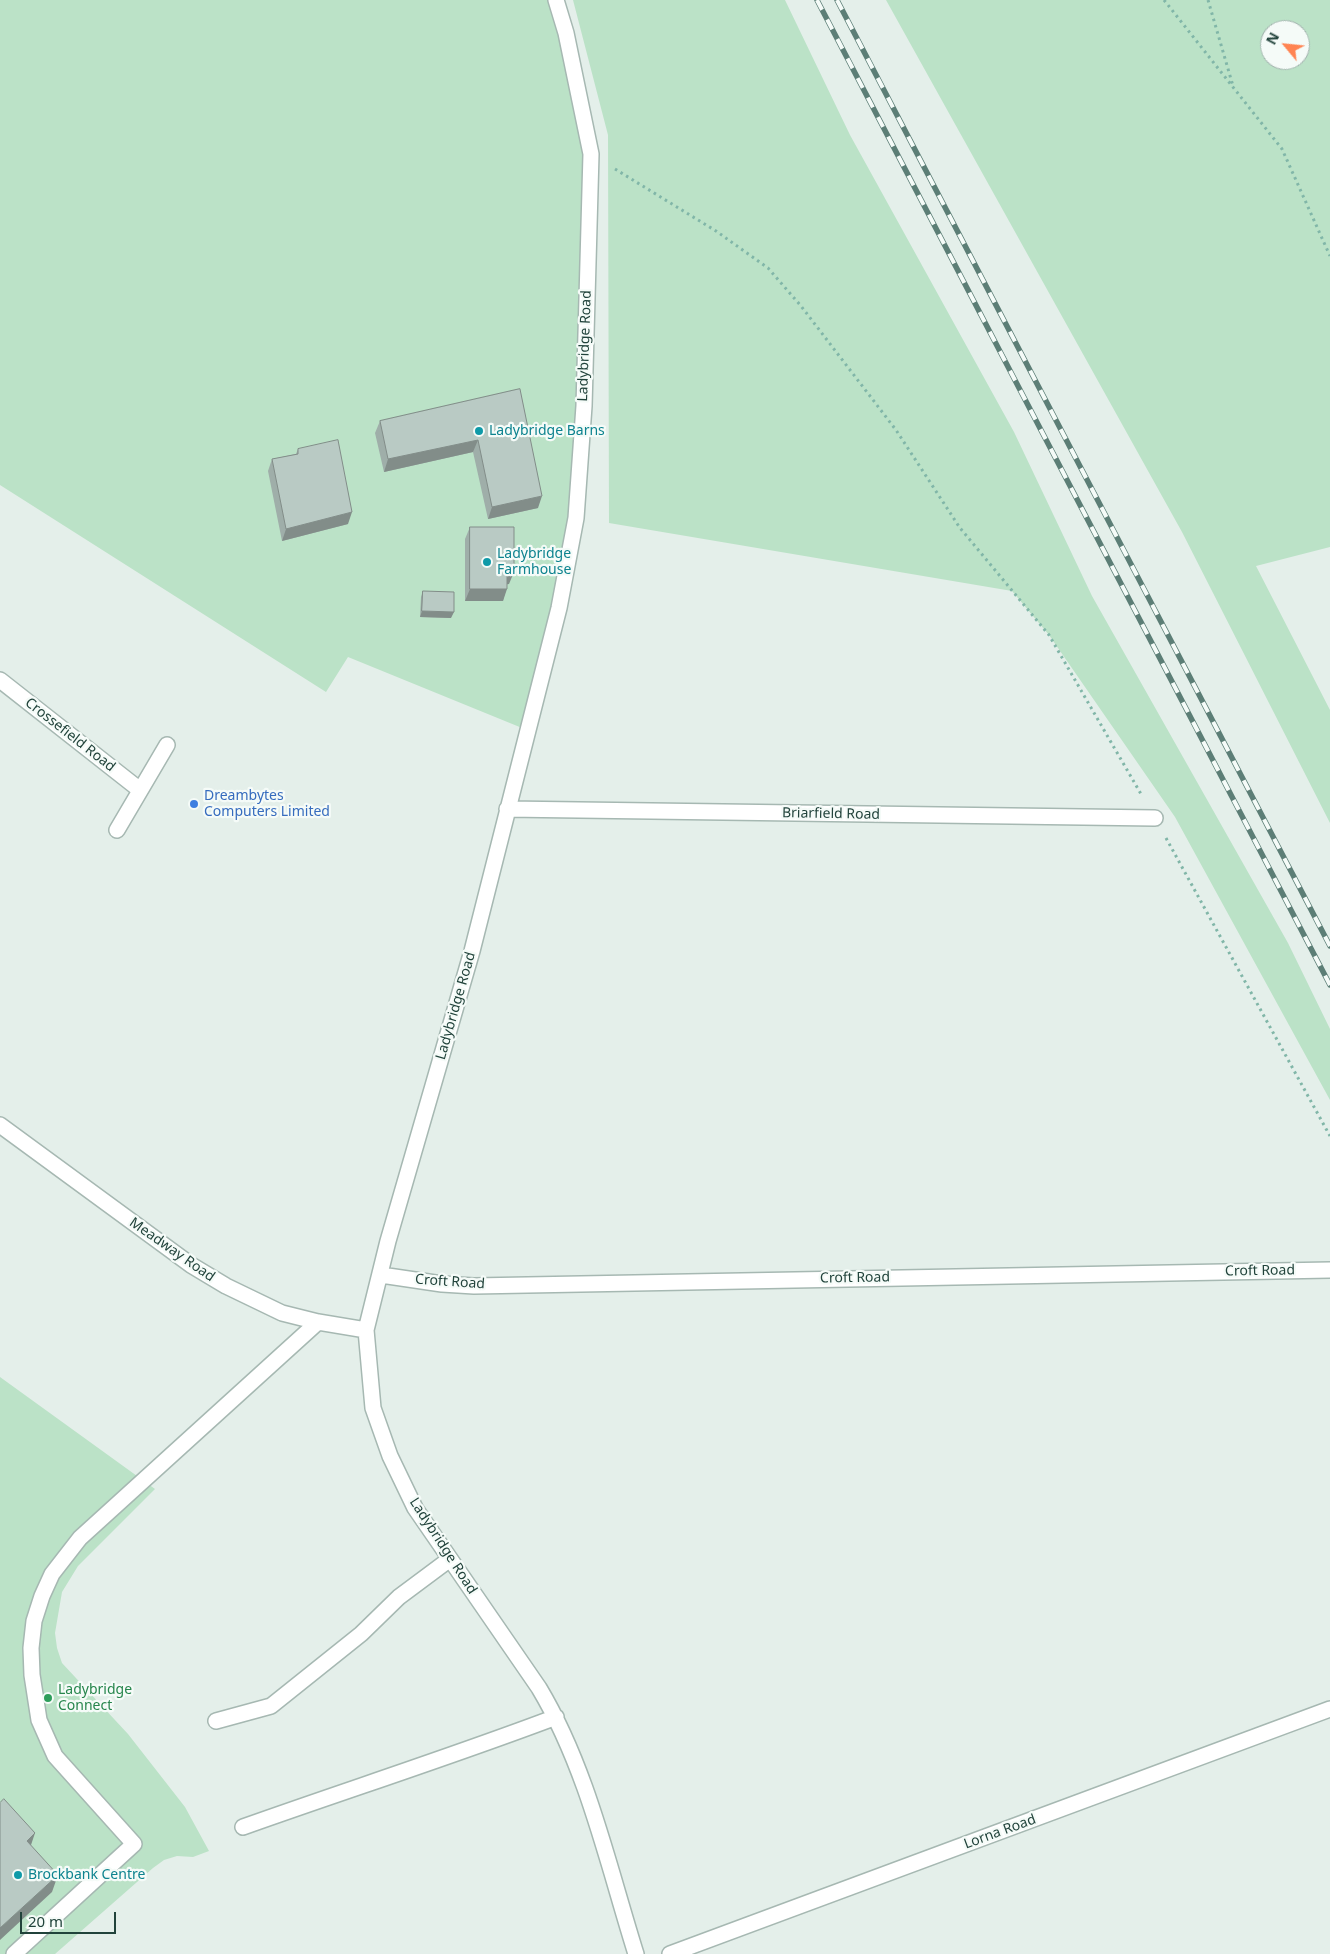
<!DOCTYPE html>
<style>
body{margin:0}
#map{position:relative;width:1330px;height:1954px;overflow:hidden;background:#e4efea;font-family:"Noto Sans",sans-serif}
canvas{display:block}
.north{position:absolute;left:1260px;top:20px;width:50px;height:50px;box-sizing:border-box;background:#f5fbf8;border:1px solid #a0b1ac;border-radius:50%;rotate:298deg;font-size:14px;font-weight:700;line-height:20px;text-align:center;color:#21433b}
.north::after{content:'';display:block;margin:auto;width:18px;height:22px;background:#ff8452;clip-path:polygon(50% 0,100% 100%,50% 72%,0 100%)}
.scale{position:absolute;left:20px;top:1912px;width:96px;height:22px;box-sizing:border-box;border:2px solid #21433b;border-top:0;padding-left:6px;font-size:15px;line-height:18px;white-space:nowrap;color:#21433b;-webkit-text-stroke:4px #f5fbf8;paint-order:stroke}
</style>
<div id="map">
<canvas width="1330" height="1954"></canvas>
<div class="north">N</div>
<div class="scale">20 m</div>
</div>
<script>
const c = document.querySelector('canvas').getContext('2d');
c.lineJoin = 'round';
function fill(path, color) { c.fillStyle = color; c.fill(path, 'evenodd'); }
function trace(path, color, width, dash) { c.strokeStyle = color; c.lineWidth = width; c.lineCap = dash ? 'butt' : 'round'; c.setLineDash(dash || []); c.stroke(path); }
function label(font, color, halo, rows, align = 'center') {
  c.font = font + ' "Noto Sans",sans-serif'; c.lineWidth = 4.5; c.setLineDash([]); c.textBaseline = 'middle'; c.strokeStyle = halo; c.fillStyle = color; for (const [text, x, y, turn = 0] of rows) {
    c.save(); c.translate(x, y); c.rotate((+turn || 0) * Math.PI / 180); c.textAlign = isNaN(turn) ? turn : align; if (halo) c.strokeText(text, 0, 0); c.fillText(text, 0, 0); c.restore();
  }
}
const green = new Path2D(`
 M0 0H550L591 154 576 518 527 730 348 657 326 692 0 485Z
 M573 0H785L850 135 1014 432 1092 596 1288 943 1330 1029V1100L1175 817 1049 635 1012 591 609 523 608 135Z
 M886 0H1330V547L1256 566 1330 710V823L1182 532ZM1270 30H1300V60H1270Z
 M0 1377 155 1489 78 1566 62 1592 55 1633 57 1648 62 1663 128 1734 185 1807 209 1851 193 1857 177 1856 164 1860 153 1868 55 1954H0Z`);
const path = new Path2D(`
 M1164 0 1282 149 1330 256
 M1208 0 1233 86
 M615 169 716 231 768 268 801 306 896 430 960 528 1049 635 1141 794
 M1166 838 1330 1136`);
const minor = new Path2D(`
 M556 0 566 33 591 154 584 406 576 518 559 608 472 951 388 1241 366 1330 373 1408 390 1456 415 1508 539 1688C587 1768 608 1865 636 1954
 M0 680 140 790
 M507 809 1155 818
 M117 830 167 745
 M0 1125 191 1265 226 1286 282 1313 318 1322 366 1330
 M381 1275 442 1284 474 1286 1330 1270
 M216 1721 271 1706 361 1634 399 1597 450 1559
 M243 1827C347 1790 453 1756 556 1717
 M14 1954 134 1844 55 1756 39 1720 32 1675 31 1648 34 1621 42 1596 52 1574 80 1538 318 1322
 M670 1954 1330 1709`);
const rail = new Path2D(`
 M817 0 1330 985
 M837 0 1330 946`);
const wall = new Path2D(`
 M520 389 538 508 488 519 473 452 384 472 375 433 380 421Z
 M298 449 348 524 282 541 268 471 272 459 296 454Z
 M470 527 509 584H507L503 601H465V539Z
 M423 591 451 618 420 617 421 597Z`);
const shadedWall = new Path2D(`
 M478 440 473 452 384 472 388 459Z
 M542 496 538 508 488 519 492 507Z
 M352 512 348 524 282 541 286 529Z
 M507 572H514L509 584 503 585Z
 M470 589H507L503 601H465Z
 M422 611 454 612 451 618 420 617Z
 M35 1833 29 1851 27 1841Z
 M58 1875 52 1892 0 1940V1928Z`);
const building = new Path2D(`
 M520 389 542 496 492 507 478 440 388 459 380 421Z
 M338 440 352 512 286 529 272 459 298 454V449Z
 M470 527H514V572H507V589H470Z
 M423 591 454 592V612L422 611Z
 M4 1799 35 1833 27 1841 58 1875 0 1928V1803Z`);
const markers = [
 [479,431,5,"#0f9aa8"],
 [487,562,5,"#0f9aa8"],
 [194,804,5,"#3f7fe0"],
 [48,1698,5,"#2e9e5b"],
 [18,1875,5,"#0f9aa8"]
];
const streetNames = [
 ["Ladybridge Road",585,346,-88],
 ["Crossefield Road",70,735,38],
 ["Briarfield Road",831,814,1],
 ["Ladybridge Road",456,1006,-74],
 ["Meadway Road",172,1250,35],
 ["Croft Road",1260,1271,-1],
 ["Croft Road",855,1278,-1],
 ["Croft Road",450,1282,4],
 ["Ladybridge Road",443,1546,57],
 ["Lorna Road",1000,1832,-20]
];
const cultureNames = [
 ["Ladybridge Barns",489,431],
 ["Ladybridge",497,554],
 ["Farmhouse",497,570],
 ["Brockbank Centre",28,1875]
];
const shopNames = [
 ["Dreambytes",204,796],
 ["Computers Limited",204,812]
];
const leisureNames = [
 ["Ladybridge",58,1690],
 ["Connect",58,1706]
];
fill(green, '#bbe2c7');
trace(minor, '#a6b8b2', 18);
trace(path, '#81b6a8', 3, [2.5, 4]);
trace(minor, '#fff', 15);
trace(rail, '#5c7e76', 5.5);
trace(rail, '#f5fbf8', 4, [11]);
fill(wall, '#9faea9');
fill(shadedWall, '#828d89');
fill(building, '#b9cac4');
trace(building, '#828d89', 1);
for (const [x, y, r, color] of markers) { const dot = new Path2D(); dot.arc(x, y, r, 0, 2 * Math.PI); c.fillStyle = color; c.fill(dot); trace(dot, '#f5fbf8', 2); }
label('14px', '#21433b', '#f5fbf8', streetNames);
label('14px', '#0d838f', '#f5fbf8', cultureNames, 'left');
label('14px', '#366cbe', '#f5fbf8', shopNames, 'left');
label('14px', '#27864d', '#f5fbf8', leisureNames, 'left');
</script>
